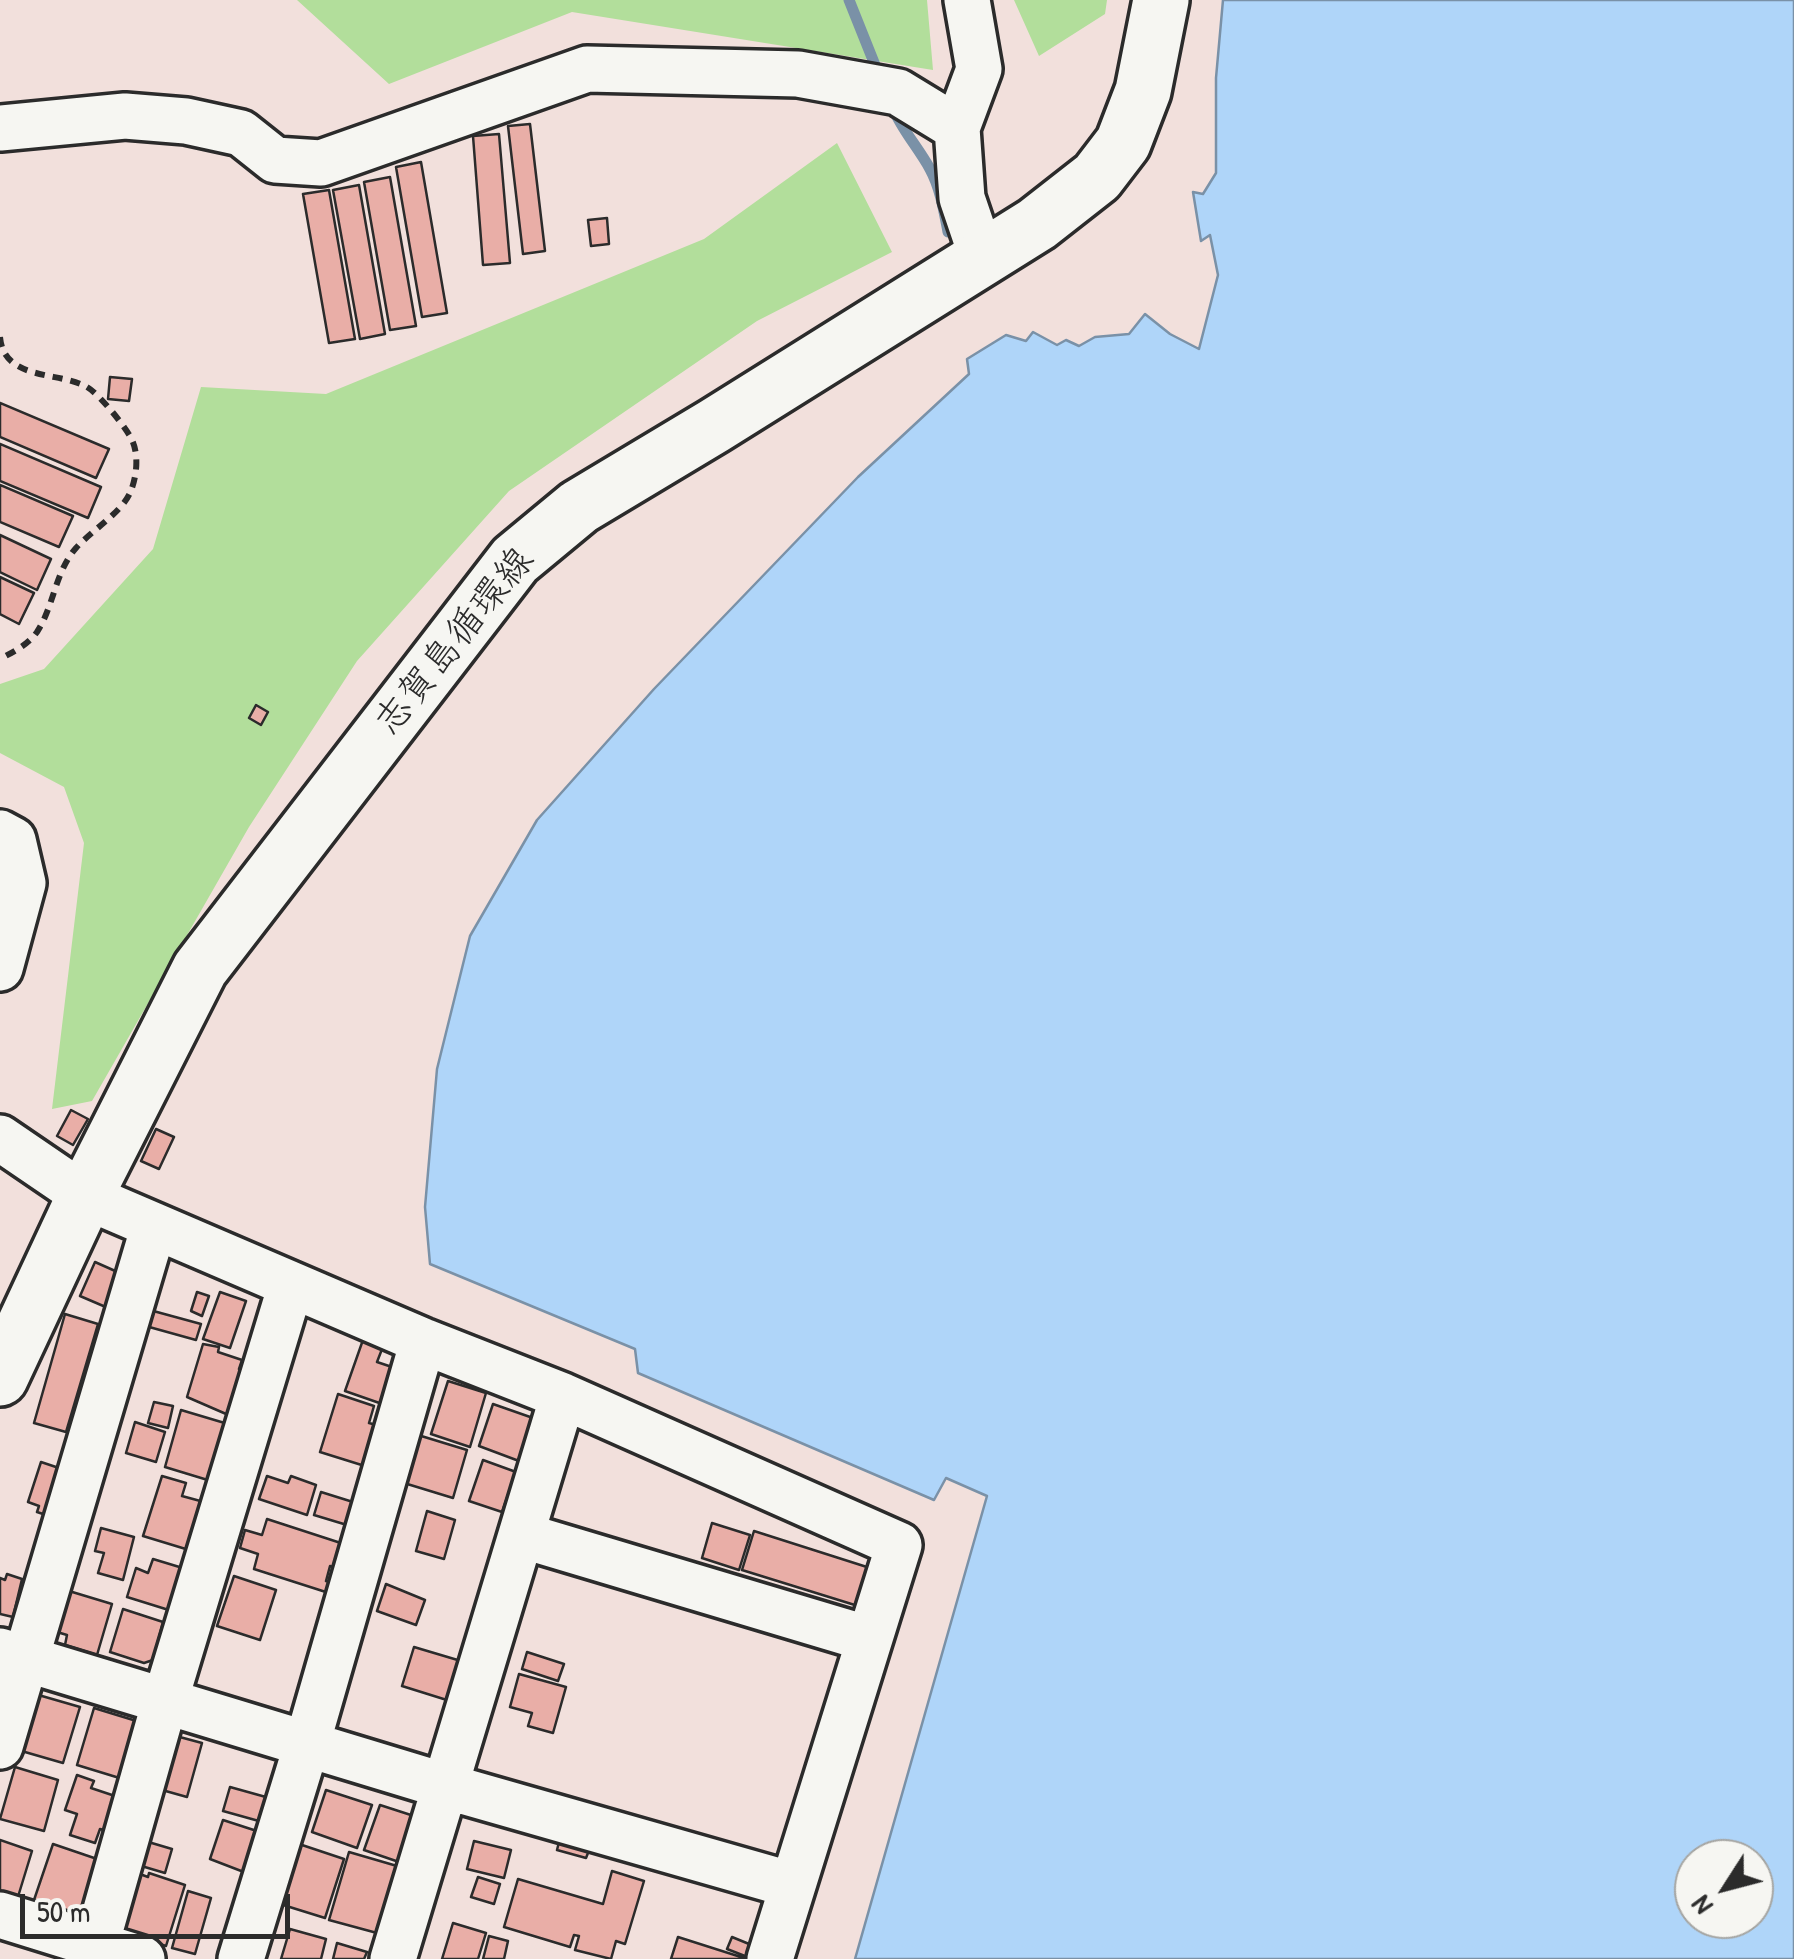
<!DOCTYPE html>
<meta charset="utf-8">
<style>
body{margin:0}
#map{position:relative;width:1794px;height:1959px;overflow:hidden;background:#f2e0dc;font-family:"Patrick Hand",sans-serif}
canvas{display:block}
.north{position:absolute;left:1674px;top:1839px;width:100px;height:100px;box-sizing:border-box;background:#f6f6f2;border:2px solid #a5a5a2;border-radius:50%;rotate:234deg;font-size:28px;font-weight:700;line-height:40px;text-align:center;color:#2b2b2b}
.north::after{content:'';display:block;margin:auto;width:35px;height:45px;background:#2b2b2b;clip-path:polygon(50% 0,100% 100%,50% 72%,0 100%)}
.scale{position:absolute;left:20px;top:1894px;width:270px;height:45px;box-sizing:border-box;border:5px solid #2b2b2b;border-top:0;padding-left:12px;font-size:30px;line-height:35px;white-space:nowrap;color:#2b2b2b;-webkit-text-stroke:8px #f6f6f2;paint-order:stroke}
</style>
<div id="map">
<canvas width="1794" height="1959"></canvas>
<div class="north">N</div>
<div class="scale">50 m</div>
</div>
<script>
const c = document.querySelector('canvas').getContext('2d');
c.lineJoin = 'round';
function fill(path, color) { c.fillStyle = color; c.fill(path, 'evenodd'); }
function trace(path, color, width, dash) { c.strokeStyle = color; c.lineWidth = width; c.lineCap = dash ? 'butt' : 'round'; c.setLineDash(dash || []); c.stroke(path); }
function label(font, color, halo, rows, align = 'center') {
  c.font = font + ' "Patrick Hand","Klee One",sans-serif'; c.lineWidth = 8; c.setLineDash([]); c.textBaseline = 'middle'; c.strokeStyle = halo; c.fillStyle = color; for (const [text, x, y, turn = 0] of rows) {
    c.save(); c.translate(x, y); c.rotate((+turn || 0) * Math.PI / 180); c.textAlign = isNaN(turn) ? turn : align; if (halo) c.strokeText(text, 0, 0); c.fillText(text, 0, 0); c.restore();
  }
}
const green = new Path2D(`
 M297 0H927L933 70 572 12 389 84Z
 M1014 0H1107L1105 14 1039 56Z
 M837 143 892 252 757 321 509 491 357 661 249 827 92 1101 52 1109 84 843 64 787 0 753V684L44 669 153 549 201 387 326 394 704 239Z`);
const water = new Path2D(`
 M1223 0H1794V1959H855L987 1496 946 1478 934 1500 638 1373 635 1349 430 1264 425 1207 437 1069 470 936 537 820 654 689 858 477 969 374 967 359 1006 335 1026 341 1033 332 1057 345 1066 340 1079 346 1095 337 1129 334 1145 314 1170 334 1199 349 1218 275 1210 235 1201 241 1193 192 1203 194 1216 173V78ZM1694 1859H1754V1919H1694Z`);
const stream = new Path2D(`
 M849 0 879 75
 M892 106C901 129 918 147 930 169 940 187 944 211 948 232`);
const building = new Path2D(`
 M530 124 545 251 523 254 508 126Z
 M499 134 510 263 483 265 473 136Z
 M421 162 447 313 422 317 396 167Z
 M390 177 416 326 390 330 364 182Z
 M359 185 385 334 360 339 333 190Z
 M329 190 355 339 329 343 303 194Z
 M607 218 609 244 591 246 588 220Z
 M110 377 132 379 129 401 108 399Z
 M0 403 109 449 96 478 0 437Z
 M0 444 101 487 88 518 0 481Z
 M0 485 73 516 59 547 0 522Z
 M0 535 51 559 37 590 0 572Z
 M0 577 34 593 19 624 0 614Z
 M256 705 268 712 261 725 249 718Z
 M71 1110 88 1119 73 1145 57 1136Z
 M156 1129 174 1137 159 1169 141 1161Z
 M95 1262 122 1274 108 1308 80 1296Z
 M197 1292 209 1296 202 1316 191 1311Z
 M220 1292 246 1301 230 1348 203 1339Z
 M146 1309 201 1324 196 1340 142 1325Z
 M65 1314 98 1324 66 1432 34 1423Z
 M364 1337 384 1344 377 1362 395 1368 388 1406 345 1391Z
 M203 1344 219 1347 218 1352 242 1360 239 1369 247 1371 233 1417 187 1397Z
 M448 1381 486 1393 470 1447 431 1434Z
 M338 1394 374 1406 369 1423 380 1426 368 1467 320 1452Z
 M154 1402 173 1406 168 1428 148 1423Z
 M493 1404 533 1418 519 1461 479 1446Z
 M181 1410 228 1424 211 1481 165 1467Z
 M135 1422 165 1432 156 1462 126 1453Z
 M418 1435 467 1450 453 1498 404 1483Z
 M483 1460 516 1472 502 1512 469 1501Z
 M41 1462 65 1470 49 1516 37 1512 39 1506 28 1502Z
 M162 1476 186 1483 182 1496 204 1502 189 1550 143 1536Z
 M267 1476 288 1483 291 1476 316 1485 307 1515 259 1499Z
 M321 1492 353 1502 347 1525 314 1515Z
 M427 1511 455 1520 444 1559 416 1551Z
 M267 1519 350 1546 343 1570 330 1566 326 1581 336 1584 332 1594 254 1569 258 1554 240 1548 245 1530 262 1535Z
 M712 1523 750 1535 739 1570 702 1558Z
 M101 1528 134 1537 123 1580 98 1573 104 1553 95 1551Z
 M754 1531 870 1568 858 1606 742 1570Z
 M153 1559 186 1569 172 1611 127 1597 136 1568 148 1573Z
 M7 1574 22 1579 13 1617 0 1614V1578L5 1580Z
 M234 1576 276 1590 260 1640 217 1626Z
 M386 1584 425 1600 416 1625 377 1611Z
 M69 1591 112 1604 97 1655 65 1645 67 1635 57 1632Z
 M123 1609 163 1622 153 1660 144 1663 110 1652Z
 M414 1647 461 1661 450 1701 402 1686Z
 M527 1652 564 1664 558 1681 522 1669Z
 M519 1674 566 1687 553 1733 528 1726 532 1713 510 1707Z
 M35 1694 80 1707 63 1763 18 1750Z
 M94 1708 143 1723 126 1780 77 1765Z
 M176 1736 202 1743 187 1797 162 1790Z
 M15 1767 58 1780 44 1831 0 1819Z
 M77 1775 94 1781 91 1788 121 1798 110 1832 100 1829 95 1843 70 1835 77 1814 65 1810Z
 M230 1787 273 1799 266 1823 223 1811Z
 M326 1790 372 1805 357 1848 312 1832Z
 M380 1805 414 1816 399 1862 364 1850Z
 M223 1820 263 1833 249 1874 210 1859Z
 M560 1838 590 1848 586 1858 557 1850Z
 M0 1840 32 1851 17 1900 0 1894Z
 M145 1841 172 1849 165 1873 138 1865Z
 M474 1841 511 1850 504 1878 467 1869Z
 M53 1844 100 1860 83 1911 70 1916 33 1903Z
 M299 1844 344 1859 325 1918 280 1904Z
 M349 1852 397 1866 377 1933 329 1920Z
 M612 1871 644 1881 625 1944 616 1941 611 1959 575 1950 579 1936 574 1935 570 1947 504 1927 518 1879 603 1904Z
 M137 1873 148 1877 149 1873 185 1885 166 1946 129 1934 122 1921Z
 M478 1877 500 1884 494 1904 471 1897Z
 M188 1891 211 1898 195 1954 172 1948Z
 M453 1923 486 1933 478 1959H442Z
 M290 1929 326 1939 321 1959H281Z
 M489 1936 508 1941 504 1959H483Z
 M678 1937 747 1959H671Z
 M732 1937 754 1946 750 1958 727 1949Z
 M337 1943 367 1952 364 1959H333Z`);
const path = new Path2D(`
 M0 337C4 381 58 371 87 387 99 394 126 427 132 440 139 455 137 477 130 493 121 513 91 531 76 548 55 572 54 606 37 632 28 645 13 652 0 659`);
const minor = new Path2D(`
 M967 0 979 69 957 128 962 198 982 257
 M0 128 125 116 186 121 241 133 275 160 321 163 587 69 798 74 898 92 957 128
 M0 833 13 840 23 883 0 968
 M0 1138 85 1196 423 1341 563 1396 899 1545 770 1959
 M521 1535 869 1639
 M0 1651 445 1786 792 1885
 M0 1746 154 1226
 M0 1915 142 1959
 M96 1945 165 1701 291 1285
 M241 1959 307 1744 423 1341
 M393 1959 563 1396`);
const major = new Path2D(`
 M0 1378 85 1196 200 969 515 560 579 507 714 426 1037 224 1097 177 1123 143 1143 91 1161 0`);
const streetNames = [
 ["志賀島循環線",455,642,-51]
];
fill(green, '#b2de9b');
fill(water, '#afd5f9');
trace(water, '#7a91a7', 2.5);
trace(stream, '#7a91a7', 11);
fill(building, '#e9aea7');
trace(building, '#2b2b2b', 2.5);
trace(minor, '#2b2b2b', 52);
trace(major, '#2b2b2b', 62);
trace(path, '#2b2b2b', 6, [10, 8]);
trace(minor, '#f6f6f2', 45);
trace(major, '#f6f6f2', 55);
label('38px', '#2b2b2b', '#f6f6f2', streetNames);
</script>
